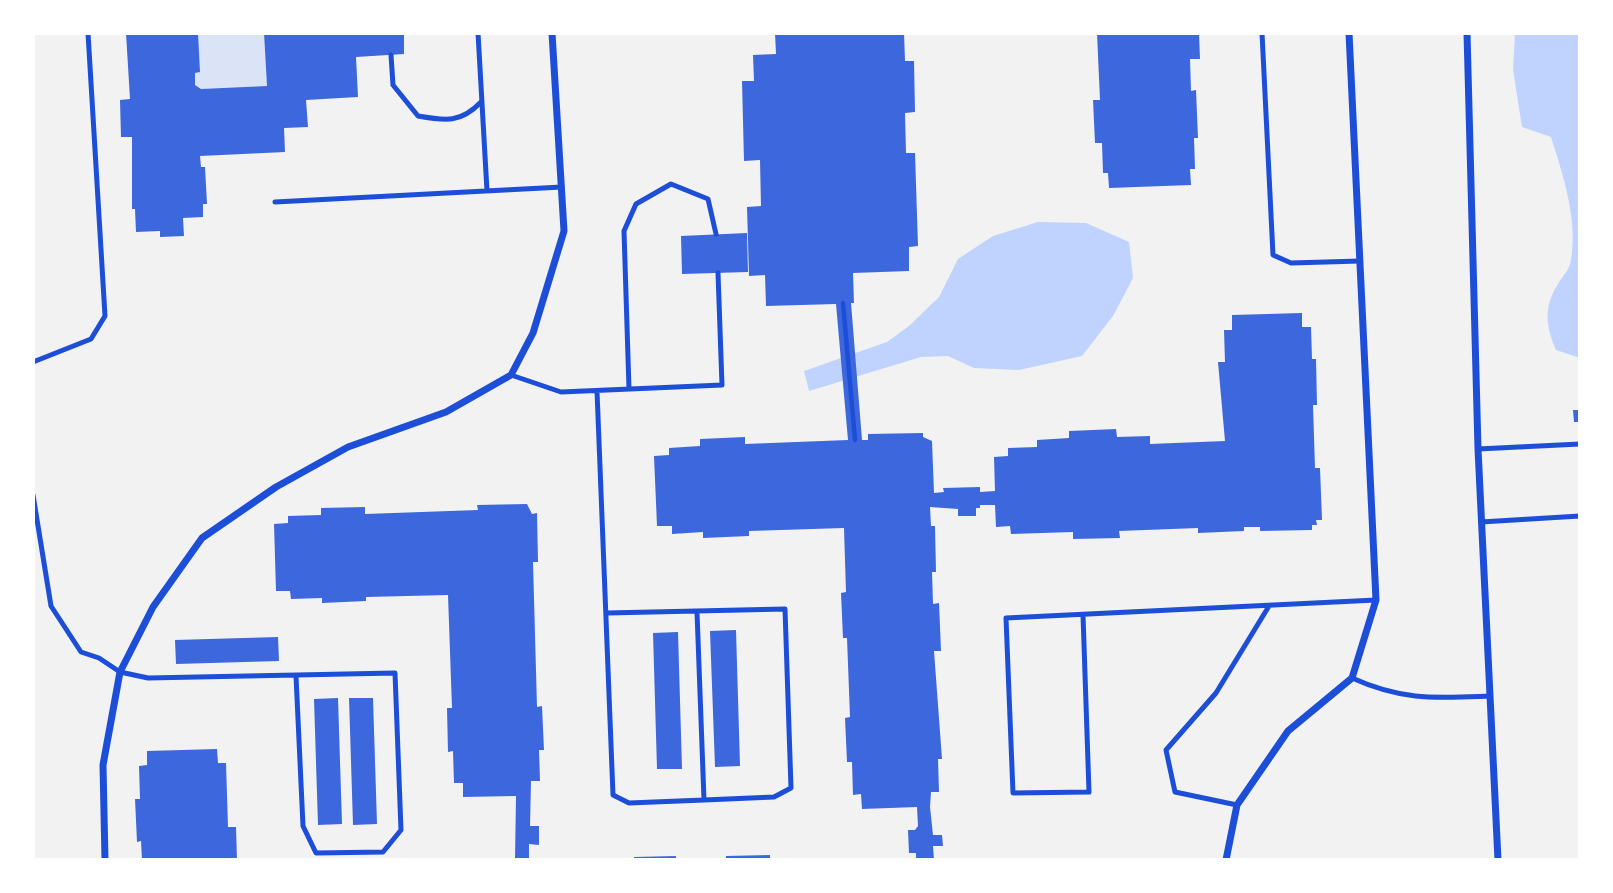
<!DOCTYPE html>
<style>
body{margin:0}
#map{position:relative;width:1613px;height:893px;overflow:hidden;background:#f2f2f2;font-family:"Varela Round",sans-serif}
canvas{display:block}
.frame{position:absolute;inset:0;border:35px solid #fff;pointer-events:none}
</style>
<div id="map">
<canvas width="1613" height="893"></canvas>
<div class="frame"></div>
</div>
<script>
const c = document.querySelector('canvas').getContext('2d');
c.lineJoin = 'round';
function fill(path, color) { c.fillStyle = color; c.fill(path, 'evenodd'); }
function trace(path, color, width, dash) { c.strokeStyle = color; c.lineWidth = width; c.lineCap = dash ? 'butt' : 'round'; c.setLineDash(dash || []); c.stroke(path); }
const green = new Path2D(`
 M198 33H264L267 86 201 89 195 85V73L200 72Z`);
const water = new Path2D(`
 M1515 33H1580V358L1556 350C1546 327 1543 307 1558 284 1562 277 1570 269 1571 260 1578 220 1563 175 1551 137L1522 127 1513 70Z
 M1038 222 1086 223 1129 242 1133 278 1113 316 1082 356 1019 370 974 368 948 356 921 357 809 391 804 371 887 342 909 326 939 297 958 259 993 236Z`);
const building = new Path2D(`
 M126 33H198L200 72 195 73V85L201 89 267 86 264 33H404V54L356 57 358 97 306 100 308 127 284 128 285 152 200 156 201 167H205L207 204H203V217L183 218 184 236 160 237V231L136 232 135 209H132V137H121L120 100 130 99Z
 M775 33H904L905 61H914L915 112 905 113 906 153H915L918 246 909 247V271L853 273 854 303H851L862 440H868V434L923 433V437L932 441 934 493 944 492 943 488 980 487V492L995 491 994 457 1008 456V448L1037 447V440L1069 438V431L1116 429 1117 437 1150 436V444L1225 441 1218 362H1225L1224 330H1232V315L1302 313V327H1311L1312 359H1316L1317 405H1313L1315 468H1320L1322 520H1316L1317 525H1312V530L1260 531V527H1244V531L1198 533V528L1119 531 1120 538 1073 539V532L1011 534 1010 526 996 527 995 505H980V508H976V516H958V509L930 507 931 526H935L936 572H932L933 604 939 603 941 651H934L942 759H938L939 792H931L930 807 933 835H942L943 846H933L934 860H916V853H909L908 830H915L918 826 917 807 862 809 861 794 853 795 852 762H847L845 718 850 717 847 638H843L841 593 846 592 844 528 749 531V536L703 538V532L672 534V526H657L654 456 669 455V448L700 446V439L745 437V444L848 440 836 304 766 306 765 275 749 276 747 207 761 206 760 160 744 161 742 81H754L753 55 776 54Z
 M1097 33H1199L1200 59H1190L1191 91 1196 90 1198 138H1194L1195 169H1190L1191 185 1109 188 1108 173H1103L1102 143H1095L1093 100H1100Z
 M747 233 748 272 682 274 681 236Z
 M1573 410H1580V422H1574Z
 M527 504 532 514 537 513 538 562H533L537 707 542 706 544 750H539L540 781H531L530 826H539V845L529 844V860H515L516 796 463 797V783H454L453 751 448 752 447 708H452L448 595 366 597V601L322 603V598L291 599 290 591H276L274 524 288 523V516L321 515V508L365 507V514L478 510 477 505Z
 M736 630 740 766 715 767 710 631Z
 M678 632 682 769H657L653 633Z
 M278 637 279 661 176 664 175 640Z
 M338 698 342 824 318 825 314 699Z
 M349 698H373L377 824 353 825Z
 M217 749 218 763H226L228 827H236L237 860H142L141 841 137 842 135 799H140L139 766 147 765V751Z
 M770 855V860H726V856Z
 M676 856V860H634V857Z`);
const path = new Path2D(`
 M843 303 855 440`);
const service = new Path2D(`
 M478 33 487 191
 M1262 33 1273 255 1291 263 1360 261
 M391 55 393 85 418 116C446 121 461 123 481 102
 M275 202 562 187
 M33 362 91 339 105 316 88 33
 M511 375 561 392 722 385 718 273
 M629 389 624 231 636 204 671 184 708 199 716 234
 M597 391 613 795 629 803 704 800 774 797 791 788 785 609 607 613
 M1478 449 1580 444
 M33 495 51 606 81 652 99 658 120 672 148 678 395 673 401 830 383 852 316 853 303 826 296 676
 M1481 522 1580 516
 M697 612 704 800
 M1083 615 1089 792 1013 793 1006 618 1376 600
 M1352 678C1403 701 1435 698 1490 696
 M1237 805 1175 792 1166 750 1216 693 1269 606`);
const minor = new Path2D(`
 M1467 33 1478 449 1498 860
 M105 860 103 765 120 672 153 607 202 538 276 487 348 447 446 412 511 375 533 333 564 231 552 33
 M1226 860 1237 805 1288 731 1352 678 1376 600 1349 33`);
fill(green, '#dbe4f7');
fill(water, '#bfd3fe');
fill(building, '#3d67dc');
trace(path, '#1d4ed8', 4.5);
trace(service, '#1d4ed8', 5);
trace(minor, '#1d4ed8', 7);
</script>
